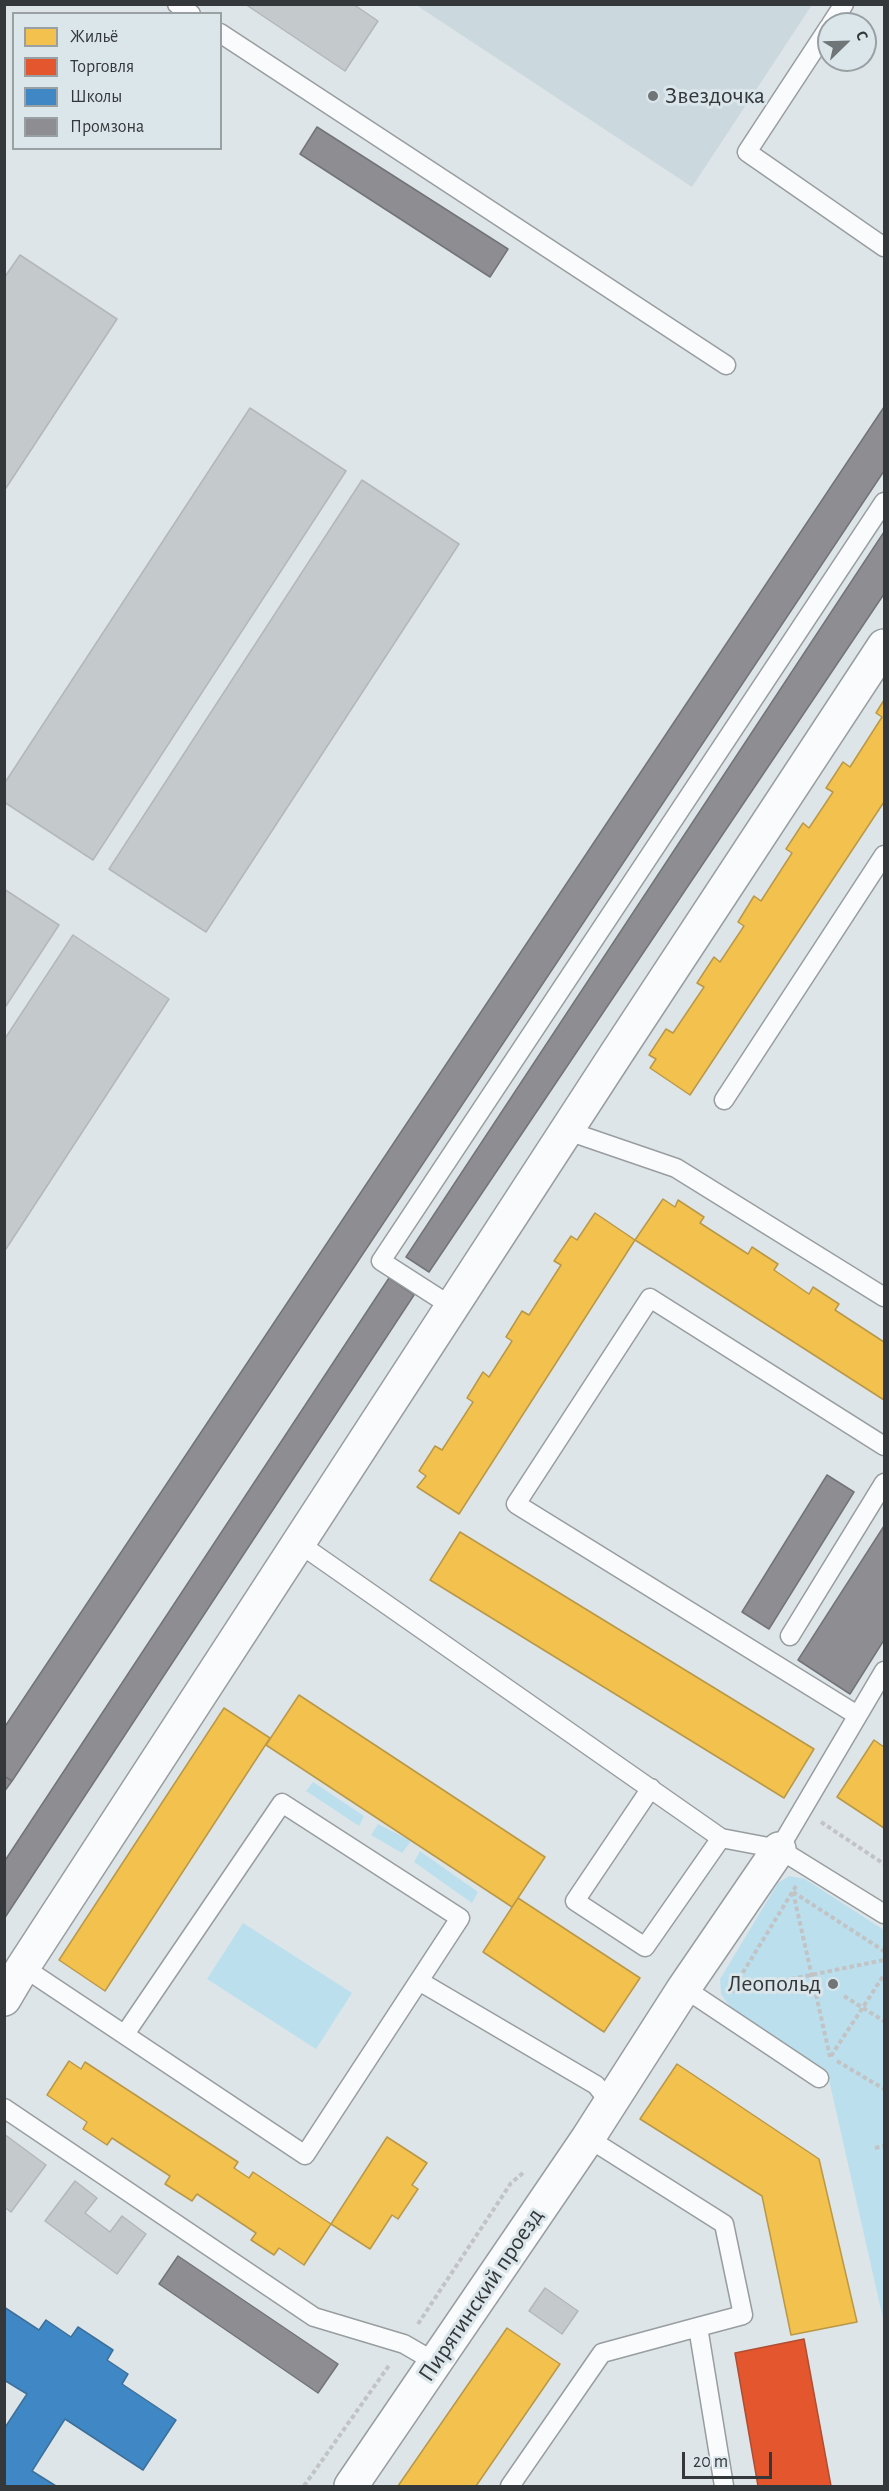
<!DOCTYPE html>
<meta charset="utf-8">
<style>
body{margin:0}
#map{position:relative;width:889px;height:2491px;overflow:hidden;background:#dee5e8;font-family:"Alegreya Sans",sans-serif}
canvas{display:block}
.frame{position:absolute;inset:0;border:6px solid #34383a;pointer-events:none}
.legend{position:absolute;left:12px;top:12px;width:210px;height:138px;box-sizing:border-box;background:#dbe6eb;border:2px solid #98a0a4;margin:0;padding:8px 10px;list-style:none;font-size:18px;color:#34383a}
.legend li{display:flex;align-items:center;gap:12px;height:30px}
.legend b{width:30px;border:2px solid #98a0a4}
.north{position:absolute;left:817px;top:12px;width:60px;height:60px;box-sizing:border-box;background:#dbe6eb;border:2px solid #98a0a4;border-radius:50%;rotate:67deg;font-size:16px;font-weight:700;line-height:24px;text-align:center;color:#34383a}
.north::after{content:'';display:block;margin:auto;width:21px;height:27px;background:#707577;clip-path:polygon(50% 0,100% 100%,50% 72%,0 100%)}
.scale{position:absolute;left:682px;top:2452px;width:90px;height:27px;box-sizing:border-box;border:3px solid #34383a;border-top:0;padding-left:8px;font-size:18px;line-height:21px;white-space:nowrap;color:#34383a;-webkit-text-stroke:4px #dbe6eb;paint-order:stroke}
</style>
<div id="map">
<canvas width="889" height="2491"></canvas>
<div class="frame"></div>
<ul class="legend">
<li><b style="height:16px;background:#f2c14e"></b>Жильё</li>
<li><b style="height:16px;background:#e4572e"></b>Торговля</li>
<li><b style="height:16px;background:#3f88c5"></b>Школы</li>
<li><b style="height:16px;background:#8d8d92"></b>Промзона</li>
</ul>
<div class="north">С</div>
<div class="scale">20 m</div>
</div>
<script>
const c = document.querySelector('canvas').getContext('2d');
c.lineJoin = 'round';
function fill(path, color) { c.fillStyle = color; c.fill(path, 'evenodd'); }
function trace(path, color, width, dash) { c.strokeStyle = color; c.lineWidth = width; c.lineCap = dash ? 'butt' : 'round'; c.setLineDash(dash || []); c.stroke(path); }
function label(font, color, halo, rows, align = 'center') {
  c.font = font + ' "Alegreya Sans",sans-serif'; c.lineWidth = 6; c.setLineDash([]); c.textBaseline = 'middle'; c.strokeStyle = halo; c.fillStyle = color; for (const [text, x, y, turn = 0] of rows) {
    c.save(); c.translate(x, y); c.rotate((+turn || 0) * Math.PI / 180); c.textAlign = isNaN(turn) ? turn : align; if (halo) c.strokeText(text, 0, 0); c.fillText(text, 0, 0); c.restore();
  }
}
const built = new Path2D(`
 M416 5H812L692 187Z`);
const green = new Path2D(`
 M313 1782 364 1816 359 1826 306 1791Z
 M378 1824 411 1841 402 1853 371 1835Z
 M420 1851 478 1892 472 1903 414 1862Z
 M789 1876 805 1879 884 1930V2323L827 2071 731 2008 721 1994 720 1979 778 1883Z
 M243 1923 352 1993 316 2049 207 1979Z`);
const homes = new Path2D(`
 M884 700V802L690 1095 650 1068 656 1059 649 1055 666 1029 673 1033 704 987 697 983 714 957 720 962 744 926 738 922 754 896 761 901 792 853 786 849 803 823 809 828 833 792 826 788 843 762 850 767 882 717 876 713Z
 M663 1199 675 1207 678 1200 704 1217 700 1223 748 1254 752 1247 778 1264 774 1270 809 1294 813 1287 839 1304 835 1310 884 1342V1400L635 1240Z
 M595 1213 635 1240 459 1514 417 1487 426 1476 419 1471 435 1446 442 1450 473 1402 467 1398 483 1372 489 1377 512 1341 506 1337 522 1311 529 1315 561 1265 554 1261 571 1236 577 1240Z
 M460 1532 814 1749 784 1798 430 1580Z
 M299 1695 545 1857 512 1907 266 1745Z
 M224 1708 270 1738 105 1991 59 1960Z
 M874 1740 884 1747V1828L837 1797Z
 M518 1898 640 1978 604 2032 483 1952Z
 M69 2061 81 2069 85 2062 238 2162 234 2168 249 2178 253 2172 331 2224 304 2265 279 2248 274 2255 251 2240 256 2233 197 2194 192 2201 165 2184 170 2176 112 2138 107 2145 83 2129 87 2122 47 2095Z
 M677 2064 819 2159 857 2322 791 2335 762 2196 640 2119Z
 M387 2137 427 2163 412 2185 418 2189 398 2219 392 2215 370 2249 331 2224Z
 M507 2328 560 2364 476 2486H398Z`);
const shops = new Path2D(`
 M804 2339 831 2486H758L735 2353Z`);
const schools = new Path2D(`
 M4 2307 39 2330 46 2320 71 2337 78 2327 113 2350 107 2360 128 2374 122 2384 176 2420 143 2470 65 2419 32 2471 56 2486H4V2429L27 2394 4 2380Z`);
const industry = new Path2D(`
 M317 127 508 249 490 277 300 154Z
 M884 407V471L12 1781 4 1776V1728Z
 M884 532V594L429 1272 406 1257Z
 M389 1278 414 1295 4 1919V1862Z
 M827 1475 854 1492 769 1629 742 1612Z
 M884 1526V1640L850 1694 798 1660Z
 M4 1776 12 1781 4 1792Z
 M178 2256 338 2364 318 2393 159 2284Z`);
const building = new Path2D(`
 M245 4H353L378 21 345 71Z
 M20 255 117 319 4 491V278Z
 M250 408 346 471 93 860 4 802V784Z
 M362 480 459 544 206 932 109 869Z
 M4 889 59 925 4 1009Z
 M73 935 169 999 4 1252V1040Z
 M4 2134 46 2165 11 2212 4 2207Z
 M75 2181 97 2198 85 2213 110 2232 122 2216 146 2234 117 2274 45 2221Z
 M545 2288 578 2311 562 2334 529 2311Z`);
const path = new Path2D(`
 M821 1822 884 1864
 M793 1892 830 2057
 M793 1892 884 1951
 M732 1991 884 1960
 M731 1992 796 1886
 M844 1996 884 2021
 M831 2056 884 1975
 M837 2061 884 2089
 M875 2148 884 2146
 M418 2324 511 2183 523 2173
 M304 2486 390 2364`);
const service = new Path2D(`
 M177 4 191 14
 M831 24 844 4
 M829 27 747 152 884 247
 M220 33 726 365
 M724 1100 884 855
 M565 1130 676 1168 884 1297
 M451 1306 381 1261 884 502
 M297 1542 721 1838 779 1849 884 1914
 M790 1636 884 1483
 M857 1715 516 1504 650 1298 884 1446
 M651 1788 575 1901 645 1947 721 1838
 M779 1849 884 1671
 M23 1967 305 2155 460 1918 282 1803 125 2034
 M419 1981 596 2085 611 2104
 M684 1988 819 2078
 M4 2108 314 2317 404 2344 435 2362
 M588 2138 724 2224 743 2315 698 2327 724 2486
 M510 2486 602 2353 698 2327`);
const minor = new Path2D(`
 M4 1999 23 1967C308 1525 595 1085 884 646
 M351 2486 588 2138 684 1988 779 1849`);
const markers = [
 [653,96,6,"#707577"],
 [833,1984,6,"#707577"]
];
const poiNames = [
 ["Звездочка",665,96],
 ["Леопольд",821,1984,"right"]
];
const streetNames = [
 ["Пирятинский проезд",481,2295,-56]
];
fill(built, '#cbd9de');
fill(green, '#bcdfee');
fill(homes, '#f2c14e');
trace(homes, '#b99848', 1.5);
fill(shops, '#e4572e');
trace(shops, '#af4e32', 1.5);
fill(schools, '#3f88c5');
trace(schools, '#3c709b', 1.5);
fill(industry, '#8d8d92');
trace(industry, '#727478', 1.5);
fill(building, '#c4cacb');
trace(building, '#b3b7b9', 1.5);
trace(service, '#989d9f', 21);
trace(minor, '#989d9f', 36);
trace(path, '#c1c3c5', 4, [4.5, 3]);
trace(service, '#fafbfc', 18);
trace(minor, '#fafbfc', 33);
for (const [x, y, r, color] of markers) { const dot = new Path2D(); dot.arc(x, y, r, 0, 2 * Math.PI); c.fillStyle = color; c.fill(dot); trace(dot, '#dbe6eb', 2); }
label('24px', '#34383a', '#dbe6eb', poiNames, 'left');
label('24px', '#34383a', '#dbe6eb', streetNames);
</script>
